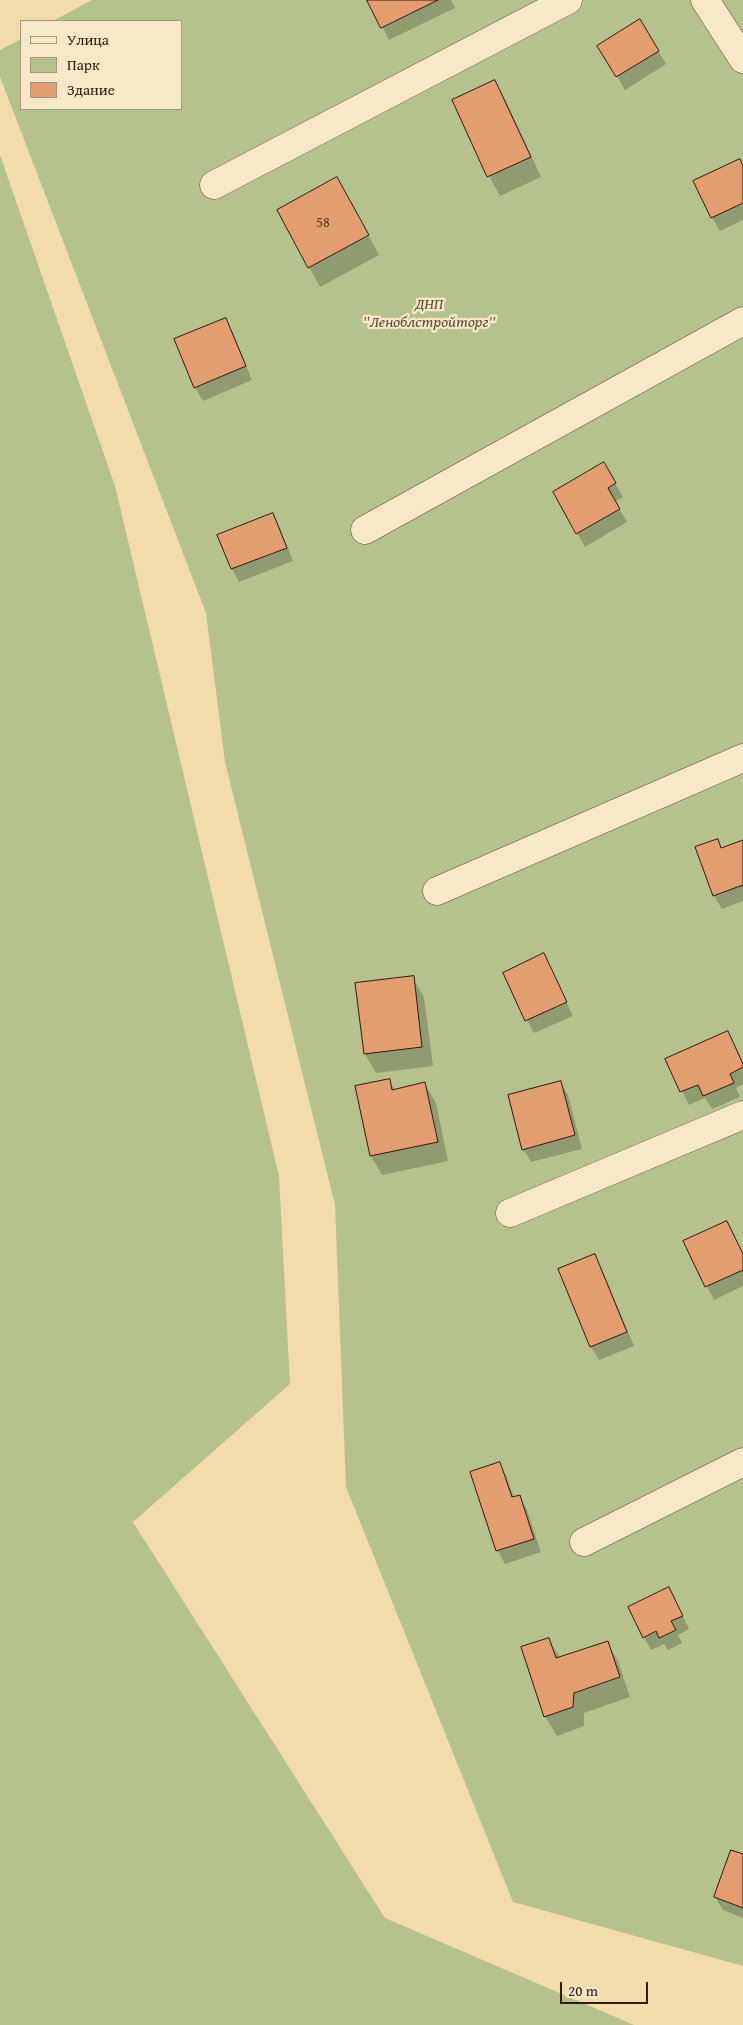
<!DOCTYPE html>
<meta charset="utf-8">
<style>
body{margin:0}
#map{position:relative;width:743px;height:2025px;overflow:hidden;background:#f3dcab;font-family:"Gentium Book Plus",serif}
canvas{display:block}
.legend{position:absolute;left:20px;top:20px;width:162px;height:90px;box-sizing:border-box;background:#f7e8c8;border:1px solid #a8957d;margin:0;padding:6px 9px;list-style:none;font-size:15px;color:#31190c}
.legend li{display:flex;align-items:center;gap:10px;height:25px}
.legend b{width:25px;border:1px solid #a8957d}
.scale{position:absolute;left:560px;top:1982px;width:88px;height:22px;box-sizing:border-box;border:2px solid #31190c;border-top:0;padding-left:6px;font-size:15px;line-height:18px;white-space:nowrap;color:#31190c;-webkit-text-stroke:4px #f7e8c8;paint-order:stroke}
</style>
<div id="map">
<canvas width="743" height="2025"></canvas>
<ul class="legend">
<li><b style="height:6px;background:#f7e8c8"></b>Улица</li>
<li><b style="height:14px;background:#b6c28c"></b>Парк</li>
<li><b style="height:14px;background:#e29d70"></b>Здание</li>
</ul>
<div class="scale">20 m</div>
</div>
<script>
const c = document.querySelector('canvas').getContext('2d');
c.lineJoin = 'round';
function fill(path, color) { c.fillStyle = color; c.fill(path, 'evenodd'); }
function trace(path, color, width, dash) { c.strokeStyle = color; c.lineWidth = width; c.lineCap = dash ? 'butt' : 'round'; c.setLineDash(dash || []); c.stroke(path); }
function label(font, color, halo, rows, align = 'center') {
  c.font = font + ' "Gentium Book Plus",serif'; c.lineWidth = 4.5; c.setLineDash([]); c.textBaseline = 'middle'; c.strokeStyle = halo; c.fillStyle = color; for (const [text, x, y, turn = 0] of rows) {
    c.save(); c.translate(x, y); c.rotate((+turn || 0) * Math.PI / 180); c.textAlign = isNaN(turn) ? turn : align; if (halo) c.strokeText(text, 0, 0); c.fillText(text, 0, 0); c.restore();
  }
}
const green = new Path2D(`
 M92 0H743V1966L513 1902 346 1487 335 1205 225 762 206 613 0 77V50L21 39V109H181V21H53Z
 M0 155 115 486 279 1176 290 1384 133 1522 385 1918 634 2025H0Z`);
const shadow = new Path2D(`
 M369 0H451L455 8 389 40Z
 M640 21 666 64 625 90 599 46Z
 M494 82 506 101 541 177 500 196 489 176 453 100Z
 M743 167V220L720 231 712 217Z
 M348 198 379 255 320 287 278 210Z
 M225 319 233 333 252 380 203 401 195 387Z
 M604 464 623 497 615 502 627 522 585 547 554 493Z
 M272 515 280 528 293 561 239 582 232 569 219 536Z
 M717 840 722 849 743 841V901L722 909 714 896 696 848Z
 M544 955 573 1016 534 1033 527 1020Z
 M413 978 424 997 433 1066 376 1073 365 1054Z
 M728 1032 743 1063V1084L736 1088 740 1097 712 1109 705 1098 689 1105 667 1060Z
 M389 1080 395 1090 425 1084 436 1103 448 1161 382 1175 371 1156Z
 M560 1082 568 1095 582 1149 531 1162 523 1149Z
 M727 1222 743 1254V1286L714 1300 685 1242Z
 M595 1256 602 1269 634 1346 599 1360 591 1347 560 1270Z
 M500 1464 507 1477 514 1498 519 1496 527 1510 541 1552 505 1564 498 1551 472 1473Z
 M676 1602 689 1629 678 1635 682 1643 668 1650 664 1644 651 1650 644 1637Z
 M549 1639 560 1658 607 1642 618 1661 630 1697 584 1713V1726L557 1736 545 1716Z
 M743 1855V1918L723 1910 715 1897Z`);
const building = new Path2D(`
 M367 0H438L381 28Z
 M640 19 659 51 616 77 597 46Z
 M495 80 531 157 487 177 452 100Z
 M740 159 743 166V203L711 218 693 181Z
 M337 177 369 235 308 268 277 210Z
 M226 318 246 366 194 388 174 339Z
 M604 462 616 483 608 488 620 509 576 534 553 492Z
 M273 513 287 548 231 569 217 535Z
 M718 839 721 848 743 840V885L713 896 695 847Z
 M544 953 567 1002 525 1021 503 973Z
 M414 976 422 1047 364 1054 355 983Z
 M728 1031 743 1064V1067L730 1074 734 1083 703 1096 698 1085 680 1092 665 1059Z
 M390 1079 392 1090 425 1082 438 1142 370 1156 355 1086Z
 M561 1081 575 1135 522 1150 508 1095Z
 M727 1221 743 1254V1270L705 1287 683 1241Z
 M595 1254 627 1332 590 1347 558 1269Z
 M500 1462 512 1497 520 1495 534 1539 496 1551 470 1472Z
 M669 1587 683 1616 671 1621 676 1630 659 1638 656 1631 643 1638 628 1607Z
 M549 1638 556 1658 608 1641 620 1677 574 1693 573 1707 544 1717 521 1647Z
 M731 1850 743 1854V1908L714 1897Z`);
const minor = new Path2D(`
 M705 0 743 59
 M214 185 568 0
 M365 530 743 321
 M437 891 743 758
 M510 1213 743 1115
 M584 1542 743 1462`);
const numberNames = [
 ["58",323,223]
];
const parkNames = [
 ["ДНП",429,305],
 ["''Леноблстройторг''",429,323]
];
fill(green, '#b6c28c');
fill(shadow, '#0003');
fill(building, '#e29d70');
trace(building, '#31190c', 1);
trace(minor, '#624a34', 29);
trace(minor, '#f7e8c8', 28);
label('14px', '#5d3a25', null, numberNames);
label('italic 16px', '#594c32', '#f7e8c8', parkNames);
</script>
